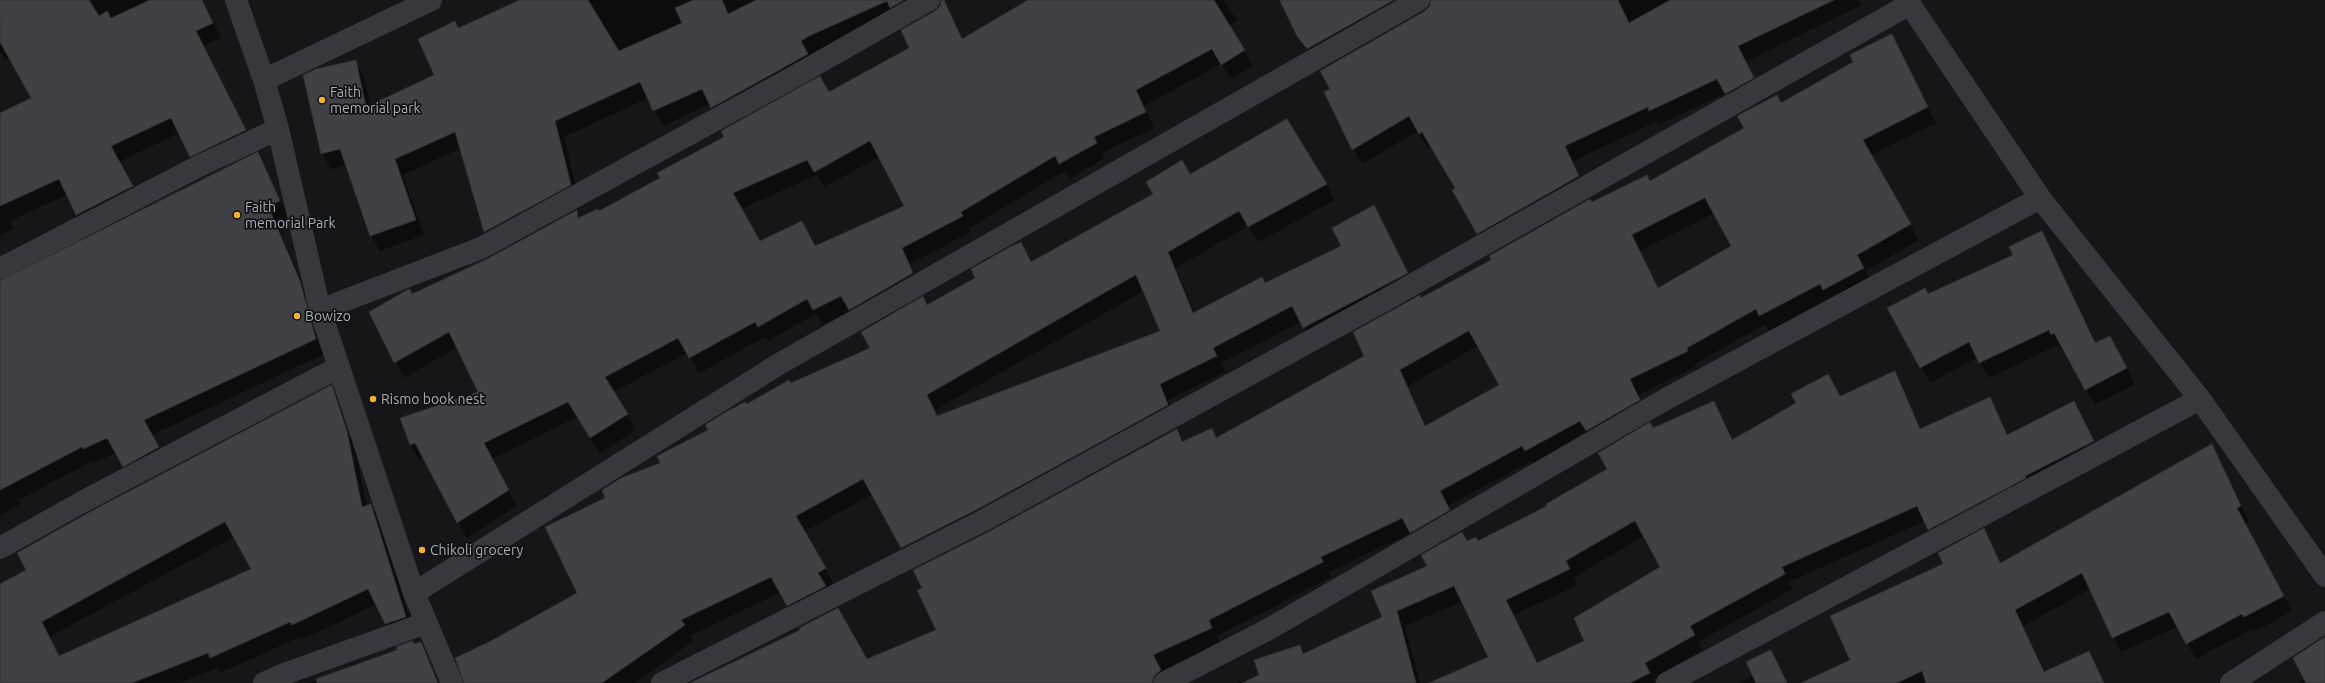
<!DOCTYPE html>
<style>
body{margin:0}
canvas{display:block;background:#161618}
</style>
<canvas width="2325" height="683"></canvas>
<script>
const c = document.querySelector('canvas').getContext('2d');
c.lineJoin = 'round';
function fill(path, color) { c.fillStyle = color; c.fill(path, 'evenodd'); }
function trace(path, color, width, dash) { c.strokeStyle = color; c.lineWidth = width; c.lineCap = dash ? 'butt' : 'round'; c.setLineDash(dash || []); c.stroke(path); }
function label(font, color, halo, rows, align = 'center') {
  c.font = font + ' Ubuntu,sans-serif'; c.lineWidth = 3.5; c.setLineDash([]); c.textBaseline = 'middle'; c.strokeStyle = halo; c.fillStyle = color; for (const [text, x, y, turn = 0] of rows) {
    c.save(); c.translate(x, y); c.rotate((+turn || 0) * Math.PI / 180); c.textAlign = isNaN(turn) ? turn : align; if (halo) c.strokeText(text, 0, 0); c.fillText(text, 0, 0); c.restore();
  }
}
const shadow = new Path2D(`
 M0 0H203L221 38 204 46 254 145 200 171 179 133 119 162 141 201 86 230 68 194 10 221 13 229 0 235V114L32 99 10 58 5 61 0 52Z
 M522 0H944L963 40 1030 0H1224L1237 20 1229 26 1253 66 1231 79 1221 64 1144 106 1154 128 1102 153 1105 158 1069 179 1065 171 969 228 971 232 910 264 921 289 851 311 822 325 816 314 768 341 765 337 699 373 688 353 613 392 636 430 600 453 577 417 492 459 517 506 467 538 424 458 419 460 410 445 479 392 458 347 404 378 370 312 487 260 576 211 580 218 599 213 829 93 910 48 940 4H932L720 123 710 104 663 126 648 98 564 137 579 200 494 247 485 232 461 148 403 175 424 235 380 251 371 235 347 165 331 169 322 154 355 61 364 77 370 106 435 76 459 29ZM879 157 906 206 815 247 802 222 760 242 741 209 817 175 824 187Z
 M1281 0H1858L1861 5 1746 62 1762 93 1735 108 1726 93 1659 125 1657 121 1572 162 1587 192 1486 248 1456 188 1432 147 1428 149 1418 131 1362 164 1353 149 1331 89 1426 12 1431 3 1429 2 1307 51Z
 M1891 35 1936 123 1871 155 1919 240 1865 271 1872 283 1769 331 1765 324 1695 364 1696 366 1638 395 1648 415 1534 466 1531 461 1448 506 1449 509 1409 534 1329 572 1331 577 1217 636 1220 643 1161 671 1167 683H693L867 660 938 630 923 588 990 532 1176 430 1183 442 1211 429 1217 439 1365 357 1421 299 1592 203 1650 182 1745 129 1781 104 1855 62ZM1714 213 1733 247 1659 289 1640 251ZM1478 346 1500 385 1426 427 1408 386Z
 M257 154 288 216 276 222 309 298 324 354 152 435 167 463 132 481 116 453 93 463 92 461 19 500 21 504 0 515V281H6L207 177Z
 M1189 175 1326 184 1335 200 1258 242 1248 226 1176 268 1195 313 1265 284 1343 246 1382 222 1416 288 1312 343 1301 322 1221 363 1225 372 1168 400 1176 421 910 563 873 494 804 532 834 584 797 621 781 592 690 636 693 641 635 683H465L489 643 578 594 606 499 746 406 872 348 923 298 928 306 977 278 1021 243 1032 262ZM1144 291 1161 332 938 417 935 410Z
 M2042 233 2096 344 2118 352 2135 384 2095 405 2063 348 2060 349 2058 345 1989 378 1978 357 1930 383 1889 309 1928 296 2014 255Z
 M1894 372 1921 429 1989 398 2008 435 2074 402 2102 457 1937 545 1925 521 1789 582 1793 589 1698 642 1703 650 1653 679 1655 683H1431L1490 658 1463 601 1405 626 1420 683H1236L1260 676 1300 646 1305 654 1384 617 1429 567 1467 542H1478L1549 507 1608 470 1653 429 1713 402 1733 441ZM1644 536 1661 568 1585 642 1537 664 1514 615 1578 585 1574 577Z
 M331 386 340 401 355 447 367 507 371 506 380 521 414 632 395 639 377 604 301 640 300 637 220 673 217 668 179 683H5L0 673V585ZM234 537 252 570 59 657 49 637Z
 M2211 445 2249 522 2245 524 2292 611 2254 632 2252 629 2196 659 2178 627 2121 652 2090 589 2023 626 2045 673 2089 652 2105 683H1803L1852 660 1944 565 1984 530 2001 564Z
 M1450 511 1458 525 1419 548 1411 533Z
 M2325 638V683H2298L2305 679Z
 M413 642 415 645 421 643 440 683H307L399 651Z
 M1771 651 1787 683H1738L1753 676Z`);
const building = new Path2D(`
 M0 0H89L99 16 107 11 111 18 150 0H202L213 23 196 31 246 130 190 157 171 118 111 146 133 186 76 215 59 179 0 206V113L31 98 0 42Z
 M520 0H588L619 51 682 23 675 8 693 0H722L728 14 756 0H904L890 8 887 1 809 36 801 41 808 54 711 108 702 89 653 111 640 82 555 121 571 185 484 232 455 132 395 159 416 220 370 236 340 149 321 154 303 75 316 69 356 60 366 107 434 75 418 39 455 21 458 28Z
 M941 0H944L962 39 1028 0H1214L1245 50 1221 65 1212 49 1136 90 1146 112 1094 137 1097 143 1059 164 1055 156 961 212 963 216 902 248 913 273 849 310 841 296 813 310 807 299 758 327 755 322 689 358 678 338 605 377 628 414 590 438 568 402 484 443 509 490 457 523 415 443 410 445 400 418 478 392 449 332 394 363 369 312 407 290 410 289 412 294 487 259 577 210 578 218 598 209 599 211 660 178 657 173 724 137 721 131 820 76 829 92 909 48 901 30 935 11 940 6ZM870 141 904 206 815 246 802 221 760 241 733 193 807 160 814 172Z
 M1280 0H1394L1307 49 1297 36Z
 M1431 0H1618L1629 23 1670 0H1834L1738 46 1754 78 1725 94 1717 79 1649 111 1648 107 1565 146 1579 176 1477 234 1452 190 1455 188 1422 132 1419 134 1409 116 1352 150 1324 92 1330 89 1320 71 1425 11 1430 6Z
 M1892 34 1928 107 1863 140 1911 224 1857 255 1864 268 1823 290 1820 284 1759 316 1756 309 1687 348 1688 351 1630 379 1640 400 1586 431 1580 421 1525 451 1522 446 1440 491 1450 510 1410 533 1402 518 1321 557 1323 562 1209 620 1212 628 1153 655 1161 670 1154 676 1152 683H690L800 630 799 628 838 608 867 659 936 630 917 590 922 588 913 570 990 531 1177 429 1182 442 1212 428 1216 438 1364 356 1353 332 1420 295 1421 298 1491 260 1489 256 1590 199 1592 202 1647 175 1650 181 1744 128 1737 116 1777 95 1781 103 1853 62 1850 55ZM1705 198 1731 246 1658 288 1632 235ZM1469 331 1499 385 1425 426 1400 370Z
 M1287 119 1327 184 1248 227 1239 211 1168 252 1193 313 1262 277 1265 283 1341 246 1332 228 1374 205 1408 273 1303 328 1292 306 1213 348 1217 356 1160 384 1168 405 978 509 901 548 863 479 796 516 826 568 818 573 826 586 787 606 771 577 681 620 685 625 602 683H464L455 658 489 642 577 593 545 527 605 498 602 490 621 478 660 463 657 456 708 430 705 425 726 412 745 402 747 404 789 380 791 383 870 348 861 332 923 296 927 305 975 278 971 269 1008 248 1021 242 1031 262 1153 194 1146 182 1182 160 1190 174ZM1136 275 1160 331 937 416 927 395Z
 M258 152 280 201 268 206 300 281 316 339 144 420 159 447 123 467 107 438 83 449 82 447 0 490V281Z
 M2042 231 2095 343 2110 336 2127 368 2085 390 2054 333 2051 335 2049 330 1979 363 1969 342 1920 368 1887 308 1925 288 1928 294 2013 255 2009 247Z
 M1895 371 1920 429 1990 397 2007 435 2074 401 2094 441 2025 476 2026 478 1928 530 1917 506 1782 567 1785 574 1690 626 1695 635 1645 663 1650 673 1630 683H1429L1488 657 1454 586 1397 611 1416 683H1242L1259 675 1254 660 1300 645 1303 654 1382 617 1371 591 1427 566 1421 555 1462 532 1467 541 1476 537 1478 541 1547 506 1546 504 1607 469 1598 453 1650 422 1653 428 1714 401 1732 440 1796 403 1791 394 1828 374 1840 396ZM1635 521 1660 567 1574 618 1584 641 1537 663 1506 600 1570 569 1566 561Z
 M332 385 347 431 362 507 371 504 406 617 385 624 368 589 292 625 290 622 210 658 208 653 132 683H0V584L26 570 17 553 88 513ZM225 522 251 569 59 656 42 622Z
 M2212 444 2241 506 2237 508 2284 596 2244 617 2242 614 2186 644 2169 612 2112 638 2082 573 2015 610 2044 672 2089 651 2104 683H1926L1922 671 1897 683H1801L1850 660 1830 616 1943 564 1938 553 1984 528 2000 563Z
 M2325 637V683H2306L2293 658Z
 M413 641 414 644 421 642 438 683H317L316 679 397 650 396 647Z
 M1771 650 1787 683H1756L1746 662Z`);
const minor = new Path2D(`
 M236 0 264 80 278 129 320 310 414 593 452 683
 M1907 0 2040 198 2200 399 2325 576
 M264 80 431 0
 M0 269 201 165 278 129
 M320 310 481 248 790 79 929 0
 M0 548 82 502 339 367
 M414 593 779 364 1419 0
 M264 683 284 674 426 623
 M662 683 984 520 1387 299 1910 4
 M1164 683 1269 629 1666 399 2040 198
 M1667 683 2200 399
 M2231 683 2325 622`);
const markers = [
 [322,100,4,"#f2b134"],
 [237,215,4,"#f2b134"],
 [297,316,4,"#f2b134"],
 [373,399,4,"#f2b134"],
 [422,550,4,"#f2b134"]
];
const poiNames = [
 ["Faith",330,92],
 ["memorial park",330,108],
 ["Faith",245,207],
 ["memorial Park",245,223],
 ["Bowizo",305,316],
 ["Rismo book nest",381,399],
 ["Chikoli grocery",430,550]
];
fill(shadow, '#0007');
fill(building, '#404145');
trace(building, '#303034', 1);
trace(minor, '#37383d', 22);
for (const [x, y, r, color] of markers) { const dot = new Path2D(); dot.arc(x, y, r, 0, 2 * Math.PI); c.fillStyle = color; c.fill(dot); trace(dot, '#111113', 1.5); }
label('14px', '#a8adb8', '#111113', poiNames, 'left');
</script>
